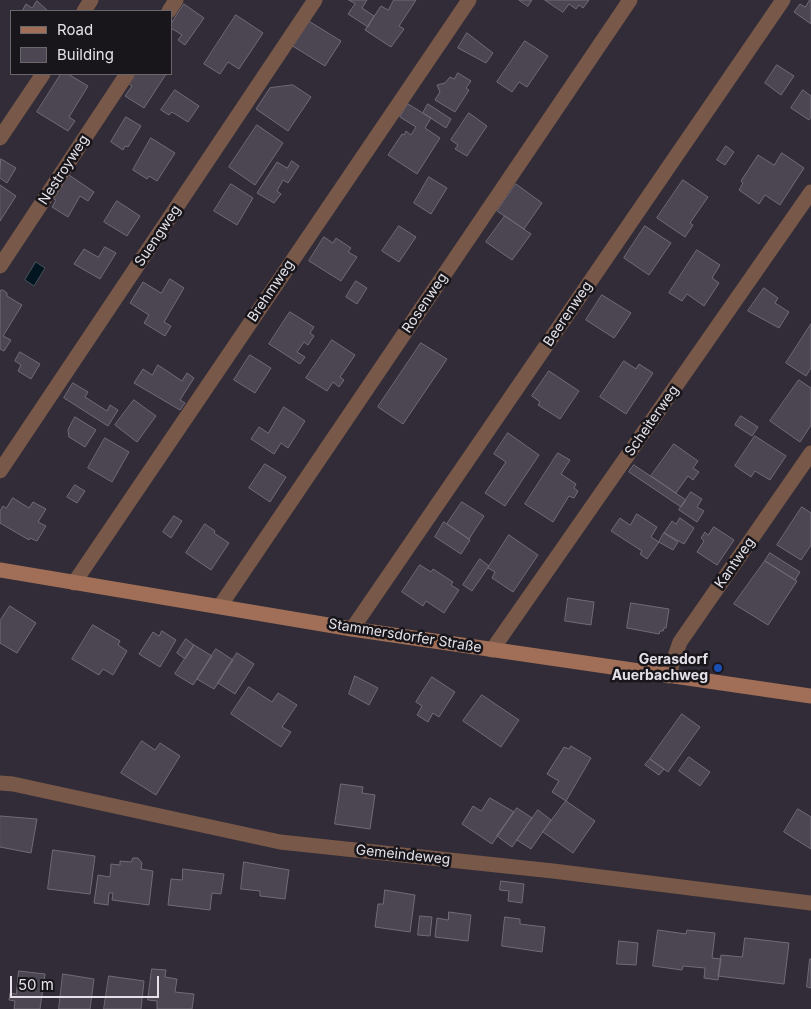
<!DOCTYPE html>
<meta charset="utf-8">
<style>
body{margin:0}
#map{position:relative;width:811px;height:1009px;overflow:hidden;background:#312c37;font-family:Inter,sans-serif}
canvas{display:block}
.legend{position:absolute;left:10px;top:10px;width:162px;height:65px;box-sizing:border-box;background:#18161b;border:1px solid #6a676d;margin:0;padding:6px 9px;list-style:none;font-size:15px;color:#e4e1e8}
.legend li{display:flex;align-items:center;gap:10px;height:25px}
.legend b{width:25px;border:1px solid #6a676d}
.scale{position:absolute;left:10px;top:976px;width:149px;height:22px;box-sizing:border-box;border:2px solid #e4e1e8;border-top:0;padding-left:6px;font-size:15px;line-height:18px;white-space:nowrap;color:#e4e1e8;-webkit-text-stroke:4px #18161b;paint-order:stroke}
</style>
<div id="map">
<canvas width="811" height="1009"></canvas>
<ul class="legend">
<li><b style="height:6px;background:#a16f57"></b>Road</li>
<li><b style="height:14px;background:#4c4652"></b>Building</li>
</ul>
<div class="scale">50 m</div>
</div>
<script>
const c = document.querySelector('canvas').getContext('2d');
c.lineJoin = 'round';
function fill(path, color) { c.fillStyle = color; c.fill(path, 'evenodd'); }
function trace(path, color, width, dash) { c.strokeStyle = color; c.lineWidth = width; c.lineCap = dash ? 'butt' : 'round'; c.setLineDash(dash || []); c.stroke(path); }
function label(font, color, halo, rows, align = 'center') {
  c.font = font + ' Inter,sans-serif'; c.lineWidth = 5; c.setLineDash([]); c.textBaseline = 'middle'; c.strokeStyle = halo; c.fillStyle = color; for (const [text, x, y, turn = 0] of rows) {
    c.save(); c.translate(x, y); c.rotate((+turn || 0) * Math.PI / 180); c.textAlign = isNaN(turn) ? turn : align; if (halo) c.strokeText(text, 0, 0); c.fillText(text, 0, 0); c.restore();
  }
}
const water = new Path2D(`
 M36 262 45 268 34 286 25 280Z`);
const building = new Path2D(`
 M349 0H367L362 8 374 16 368 27 348 14 355 4Z
 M394 0H416L399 26 404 29 391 47 365 30 381 6 388 10Z
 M519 0H532L528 6Z
 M545 0H589L583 8 579 5 576 9 569 4 563 12Z
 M810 0H811V24L794 12 800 4 805 7Z
 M37 1 48 11H22L26 4 32 8Z
 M184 4 204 18 185 45 178 40 182 35 171 28V24Z
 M236 15 263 33 239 69 228 62 220 74 204 64Z
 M307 20 341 41 325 66 291 45Z
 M467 33 493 53 486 63 458 48Z
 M525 41 548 56 527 87 519 82 512 92 497 82Z
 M777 65 794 76 781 95 765 83Z
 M458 73 471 81 466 88 469 90 455 112 435 100 440 92 437 85 445 83 450 77 454 79Z
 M61 74H68L88 86 69 117 75 121 68 131 37 112Z
 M134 74H166L144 108 125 96 132 86 128 83Z
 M293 85 311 97 288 131 256 109 270 88Z
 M175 90 199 106 188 122 172 112 169 115 161 110Z
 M803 90 811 96V117L809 120 791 108Z
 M408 104 431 118 425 128 440 138 417 174 388 155 402 134 404 135 406 131 411 135 416 127 400 117Z
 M428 104 451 119 446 128 423 113Z
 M469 113 487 126 467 156 455 149 458 145 451 140Z
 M126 117 141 126 128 147 125 146 123 150 111 142Z
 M257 125 283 143 255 185 229 167Z
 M151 138 175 153 157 181 149 176 147 179 133 170Z
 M726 146 734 152 725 165 717 160Z
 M782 153 804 168 780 205 765 195 759 204 739 190 743 183 741 181 758 155 774 165Z
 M1 159 16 168 7 183 0 178Z
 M292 161 299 166 288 183 283 180 277 191 281 194 274 203 257 193 277 162 287 168Z
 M69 175 94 192 88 201 80 196 68 217 52 207 56 200 54 199Z
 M429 177 447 188 431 214 414 203Z
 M683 180 708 197 690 223 693 225 685 237 657 218Z
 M231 184 253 198 237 225 214 211Z
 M516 184 542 203 524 229 497 211Z
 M0 185 16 196 0 221Z
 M117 201 140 216 127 236 104 222Z
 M505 216 531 234 512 260 486 242Z
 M399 226 416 237 399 262 382 251Z
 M645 226 671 243 649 275 624 258Z
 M324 237 333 243 336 238 351 248 348 252 357 257 341 281 309 261Z
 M105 247 116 253 100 279 74 264 84 249 98 257Z
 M697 250 720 265 712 278 719 283 704 306 687 294 682 301 669 293Z
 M170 279 184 288 164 322 171 326 165 336 144 323 149 315 130 303 143 282 161 293Z
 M356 281 367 288 357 304 346 297Z
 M764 288 778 298 775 303 789 312 779 328 748 311Z
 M3 290 7 293V296L22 305 3 336 11 340 4 351 0 349V291Z
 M602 295 631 313 614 338 586 320Z
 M290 312 314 327 310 333 314 336 308 345 304 342 297 352 305 357 300 364 269 344Z
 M811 324V368L806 376 786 363Z
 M332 340 355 355 340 377 344 380 339 387 333 382 327 391 306 378Z
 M421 343 447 359 403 424 378 407Z
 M20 352 40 364 31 379 18 371 21 365 15 361Z
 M250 355 271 368 255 393 234 380Z
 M624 361 636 369 639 364 653 373 626 414 600 397Z
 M158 365 182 381 187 373 194 378 180 400 185 403 180 410 134 383 143 369 152 375Z
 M549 371 579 391 560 419 538 405 540 402 532 396Z
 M799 380 811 388V425L800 442 770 421Z
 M73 383 88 392 85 397 107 411 110 405 118 410 108 426 64 398Z
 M134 400 156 416 137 442 115 425Z
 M284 407 305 421 288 448 281 443 274 454 251 439 259 427 268 433Z
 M741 416 758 427 752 436 735 425Z
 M75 417 96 430 85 447 69 437 68 430Z
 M508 433 539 455 505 506 485 493 506 462 494 454Z
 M755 436 786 456 770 480 755 471 751 477 735 466Z
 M105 438 129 452 112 482 88 468Z
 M674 444 698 461 693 468 699 472 693 480 688 476 676 493 651 476Z
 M558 453 570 460 561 474 576 484 574 488 578 491 574 498 569 496 553 522 525 504Z
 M265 464 286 477 270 502 249 488Z
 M634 465 686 500 681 507 629 472Z
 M75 485 85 491 77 503 67 497Z
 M691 492 702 499 697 507 704 511 697 522 679 510Z
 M13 498 29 508 33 502 46 509 38 522 46 526 37 541 30 538 29 540 0 523V511L3 506 6 508Z
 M462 502 484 516 469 539 447 524Z
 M802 507 811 513V545L801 560 777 545Z
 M637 514 657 527 651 537 659 542 647 559 640 554 642 551 611 531 620 518 630 525Z
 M174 516 182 521 171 538 163 532Z
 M680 518 694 528 684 544 664 533 672 521 676 524Z
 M444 522 470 540 461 554 435 537Z
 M205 524 215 531 214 533 229 543 211 570 186 553Z
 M714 527 734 540 717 565 697 552 704 541 701 538 705 532 708 535Z
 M664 533 678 542 673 550 659 542Z
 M509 535 538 555 513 592 492 578 495 572 488 568Z
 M770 553 800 572 795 580 765 561Z
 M480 559 489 566 472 591 463 585Z
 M765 561 797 581 768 625 734 604Z
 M420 565 431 572 433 569 453 582 451 585 459 590 444 613 426 601 423 606 402 592Z
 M568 598 594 602 591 625 565 621Z
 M631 603 669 609 666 628H664L663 631H660L659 634 627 628Z
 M10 606 36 623 17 653 0 643V621Z
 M93 625 120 641 118 645 127 651 113 675 103 669 99 675 72 659Z
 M162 631 176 640 160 667 139 654 153 632 159 636Z
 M186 639 194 645 185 659 177 653Z
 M194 645 212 656 193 685 175 674Z
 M216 649 233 660 214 689 197 679Z
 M237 653 254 664 235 694 218 683Z
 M355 676 378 688 369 705 349 694Z
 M432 677 455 692 439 717 433 713 428 722 417 715 422 706 416 702Z
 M249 687 272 702 278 693 297 705 282 727 291 732 281 747 231 714Z
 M482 695 519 720 501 747 463 721Z
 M682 714 700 727 668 772 650 759Z
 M142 741 155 750 160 743 180 756 156 795 121 773Z
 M571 746 591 758 566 801 552 792 559 781 547 774 564 747 569 749Z
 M689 757 710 772 700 786 679 771Z
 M650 759 664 769 659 775 645 765Z
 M341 784 363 787 362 793 375 795 370 829 335 824Z
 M490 798 514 812 492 844 462 824 473 806 481 811Z
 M566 801 595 821 573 853 543 832Z
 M517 808 532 818 512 847 497 836Z
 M798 809 811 817V849L784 832Z
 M538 810 551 820 531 849 517 840Z
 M0 816 37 819 31 853 0 847Z
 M53 850 95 856 90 894 48 889Z
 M133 858H138L142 863 141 869 153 871 149 905 112 900 113 893H109L108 905 94 903 98 875 110 877 111 864 120 865V861L131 862Z
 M244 862 289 870 285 899 260 896V891L241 889Z
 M183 869 224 874 221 894 212 893 210 910 168 905 171 879 182 880Z
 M501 881 524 884 522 903 508 901 509 891 500 890Z
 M385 890 415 895 410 932 375 927 378 904H383Z
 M449 912 471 915 468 941 435 937 437 918 448 920Z
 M420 916 432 917 430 936 418 935Z
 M505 917 520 919V924L545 927 542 952 502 946Z
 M658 930 686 934 687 930 715 933 712 958 721 959 718 980 704 978 705 968 683 966 682 970 653 966Z
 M745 938 789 943 784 984 718 976 721 955 742 957Z
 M619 941 638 943 636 965 617 964Z
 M810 959H811V988L807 987Z
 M152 969 166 970 165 977 177 979 175 992 194 994 192 1009H157V1001L148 1000Z
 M19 971 45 974 40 1009H14L15 1001 9 1000 10 993 16 994Z
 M63 974 94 979 90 1009H59Z
 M109 976 144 981 141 1009H104Z`);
const street = new Path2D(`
 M84 11 91 0
 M169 11 176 0
 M0 138 43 74
 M0 266 127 74
 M0 471 315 0
 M74 583 469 0
 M220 606 630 0
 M352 629 783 0
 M492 650 811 192
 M668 676 680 642 811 453
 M0 783 13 784 280 842 553 871 811 903`);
const secondary = new Path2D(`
 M0 570 352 629 811 696`);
const markers = [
 [718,668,5,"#1a4fb4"]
];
const streetNames = [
 ["Nestroyweg",64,170,-57],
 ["Suengweg",158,236,-56],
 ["Brehmweg",271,291,-56],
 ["Rosenweg",425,303,-56],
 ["Beerenweg",568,314,-56],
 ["Scheiterweg",652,421,-55],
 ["Kantweg",735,563,-55],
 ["Stammersdorfer Straße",405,636,9],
 ["Gemeindeweg",403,855,6]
];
const poiNames = [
 ["Gerasdorf",708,660],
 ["Auerbachweg",708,676]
];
fill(water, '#011621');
trace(water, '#45535d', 1);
fill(building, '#4c4652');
trace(building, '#716b78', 1);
trace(street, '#785849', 15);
trace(secondary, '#a16f57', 15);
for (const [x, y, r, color] of markers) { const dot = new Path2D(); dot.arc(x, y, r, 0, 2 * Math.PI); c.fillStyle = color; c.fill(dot); trace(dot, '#18161b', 2); }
label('14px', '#e4e1e8', '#18161b', streetNames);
label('bold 14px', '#e4e1e8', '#18161b', poiNames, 'right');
</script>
